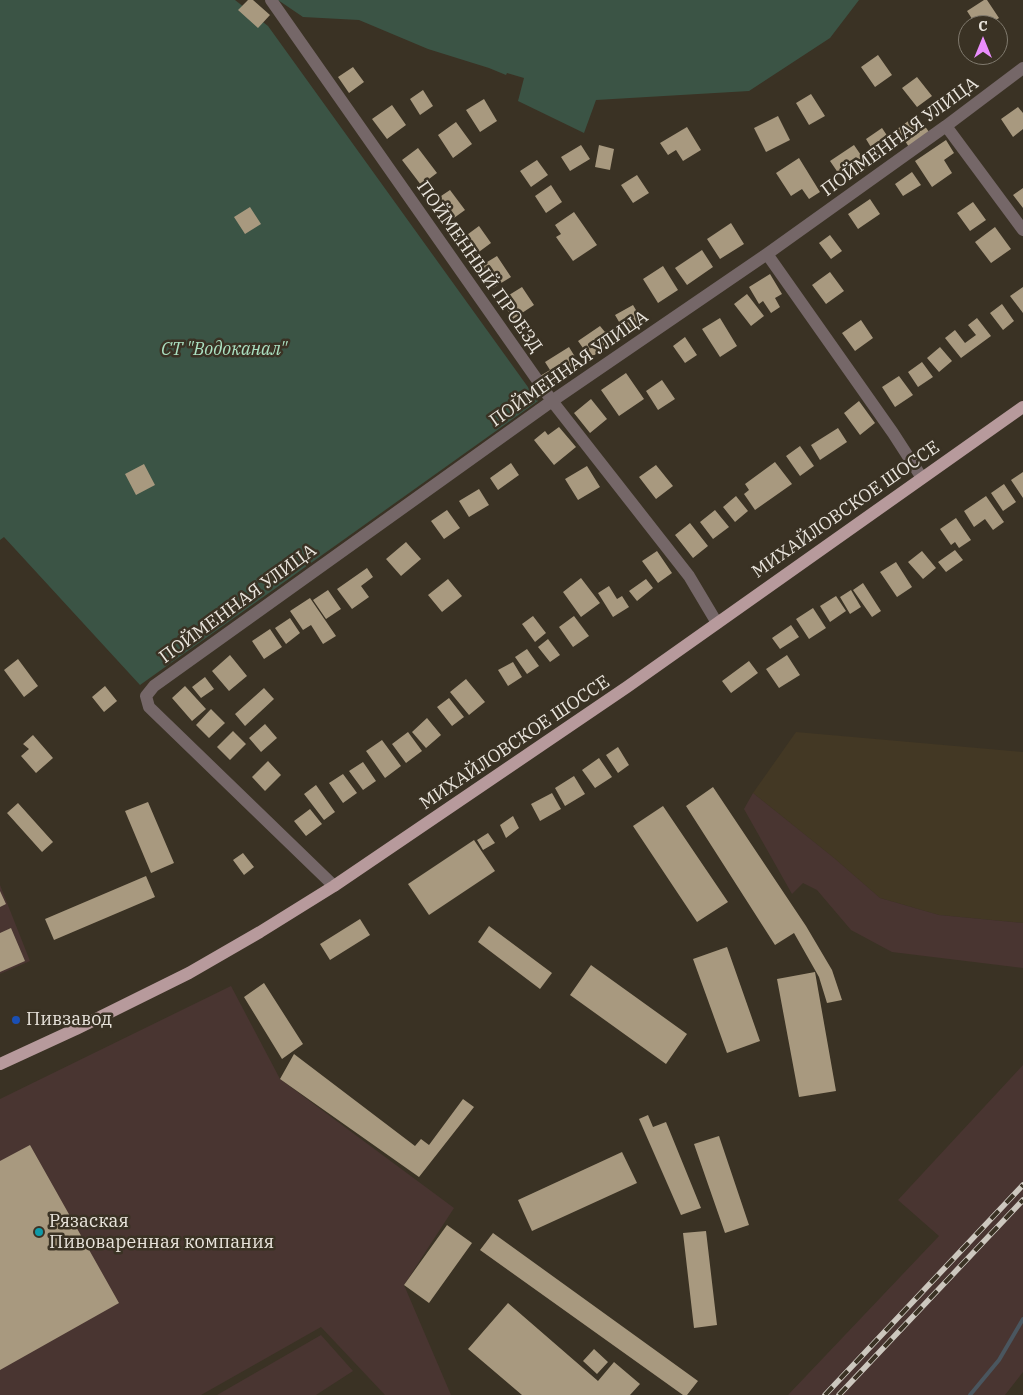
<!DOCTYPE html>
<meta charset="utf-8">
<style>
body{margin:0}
#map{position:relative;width:1023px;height:1395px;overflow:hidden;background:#3a3224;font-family:"IBM Plex Serif",serif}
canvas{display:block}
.north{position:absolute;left:958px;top:15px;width:50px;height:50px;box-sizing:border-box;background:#3a3224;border:1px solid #807a6e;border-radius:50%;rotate:0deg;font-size:14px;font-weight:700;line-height:20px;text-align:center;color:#eae5dd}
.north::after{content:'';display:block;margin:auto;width:18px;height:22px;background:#ea8dfd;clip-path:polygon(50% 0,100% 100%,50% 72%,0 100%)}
</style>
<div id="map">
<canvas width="1023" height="1395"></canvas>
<div class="north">С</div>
</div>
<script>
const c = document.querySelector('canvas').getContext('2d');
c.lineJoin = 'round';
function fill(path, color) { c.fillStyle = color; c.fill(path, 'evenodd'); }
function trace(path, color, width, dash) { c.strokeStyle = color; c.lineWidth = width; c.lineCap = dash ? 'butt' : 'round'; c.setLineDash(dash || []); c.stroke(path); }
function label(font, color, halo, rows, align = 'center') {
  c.font = font + ' "IBM Plex Serif",serif'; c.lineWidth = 5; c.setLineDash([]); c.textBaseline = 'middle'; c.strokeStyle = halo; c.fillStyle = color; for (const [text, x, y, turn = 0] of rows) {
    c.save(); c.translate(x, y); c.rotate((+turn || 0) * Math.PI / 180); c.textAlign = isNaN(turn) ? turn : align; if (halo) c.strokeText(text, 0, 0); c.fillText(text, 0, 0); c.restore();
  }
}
const built = new Path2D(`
 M796 732 1023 752V923L939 915 880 898 834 858 753 793Z`);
const industrial = new Path2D(`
 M753 793 834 858 880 898 939 915 1023 923V968L892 952 851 930 817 890 803 883 792 894 744 809Z
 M0 885 30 961 0 974Z
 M231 986 280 1079 454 1208 404 1285 451 1395H385L321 1327 201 1395H0V1099Z
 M1023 1065V1372L1005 1395H788L939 1236 898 1200Z
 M321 1335 353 1371 316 1395H217Z`);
const green = new Path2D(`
 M0 0H235L268 26 538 401 140 685 4 537 0 540Z
 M278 0H859L830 38 749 91 596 100 584 133 518 101 524 78 507 73 506 75 489 68 428 49 359 20 303 17Z`);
const stream = new Path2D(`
 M970 1395 999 1360 1023 1319`);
const building = new Path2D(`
 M248 0H253L270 15 258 28 238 10Z
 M984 0H987L999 18 988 25H976L967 11Z
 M878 55 892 75 875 87 861 67Z
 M353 67 364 82 349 93 338 77Z
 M917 77 932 96 917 107 902 88Z
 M423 90 433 106 420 115 410 99Z
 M811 94 825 116 809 125 796 103Z
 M484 99 497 121 480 132 466 110Z
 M392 105 406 125 387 139 372 119Z
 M1018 107 1023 113V129L1013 137 1001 119Z
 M917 115 929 132 909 147 897 129Z
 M778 116 790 140 766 152 754 128Z
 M456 122 472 144 453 158 438 135Z
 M687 127 701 150 683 161 676 150 668 155 660 143Z
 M882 128 892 143 875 154 866 139Z
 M946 140 954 153 944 160 952 173 932 187 915 161Z
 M581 145 590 159 570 171 561 157Z
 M599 145 614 149 610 170 595 167Z
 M854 145 867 164 843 180 830 161Z
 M418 148 437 173 421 185 402 160Z
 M799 158 820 192 809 199 802 189 791 196 776 173Z
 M537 160 548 175 531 187 520 171Z
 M912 172 921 185 903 196 895 184Z
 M637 175 649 193 633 203 621 185Z
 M551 185 562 202 546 213 535 196Z
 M1023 188V208L1013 195Z
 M450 190 465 210 447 223 432 202Z
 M870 199 880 214 858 229 848 214Z
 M973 202 986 220 970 231 957 213Z
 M250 207 261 224 245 234 234 217Z
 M574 212 597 245 573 261 556 237 561 234 555 225Z
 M731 223 744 244 720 259 707 239Z
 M479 226 491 243 472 257 460 240Z
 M995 227 1011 249 991 263 975 242Z
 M830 235 842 251 831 259 819 243Z
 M702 250 713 267 687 285 675 268Z
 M497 256 511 277 493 288 479 267Z
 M663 266 678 290 658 303 643 279Z
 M830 272 844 291 826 304 812 285Z
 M770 274 782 294 775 298 780 307 771 313 763 301 759 304 749 287Z
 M522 287 534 305 513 319 501 300Z
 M1023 287V313L1010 296Z
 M747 294 764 316 751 326 734 304Z
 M1002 304 1014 321 1003 330 990 313Z
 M633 305 643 322 625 332 615 315Z
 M720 318 737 346 720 357 702 329Z
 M977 318 991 336 961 358 945 338 955 330 965 343 976 335 968 325Z
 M861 320 873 338 855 351 842 333Z
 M600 326 605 332 610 329 618 339 590 358 578 341Z
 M685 337 697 355 685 363 673 346Z
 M569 347 580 365 547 387 540 376 550 370 545 362Z
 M940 347 952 361 939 372 927 358Z
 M922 362 933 377 918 387 908 372Z
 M626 373 644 399 619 416 601 390Z
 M899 376 913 395 895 407 882 387Z
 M662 380 675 399 658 410 646 391Z
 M591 399 607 419 590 433 574 413Z
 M859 401 875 423 860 435 844 413Z
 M559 427 576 447 554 465 534 440 545 431 548 435Z
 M838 428 847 442 820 460 811 445Z
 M800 446 814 466 800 476 786 456Z
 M775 462 792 484 755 510 744 494 749 490 745 484Z
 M511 463 519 475 498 490 490 478Z
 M144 464 155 485 136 495 125 474Z
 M656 465 673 486 656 499 639 477Z
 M587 466 600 487 578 500 565 479Z
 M1023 472V498L1011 480Z
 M1004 484 1016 502 1003 511 991 493Z
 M479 489 489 505 469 517 459 501Z
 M736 496 748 511 735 522 723 507Z
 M986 496 1004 522 993 530 985 519 974 527 964 511Z
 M447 510 460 528 444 539 431 521Z
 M715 510 729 527 713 539 700 522Z
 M956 518 971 540 959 548 955 542 951 545 940 529Z
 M690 523 708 546 693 558 675 535Z
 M406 542 421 559 401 576 386 559Z
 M955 550 963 560 946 572 938 562Z
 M657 551 672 573 658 583 642 561Z
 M922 551 936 568 923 579 908 562Z
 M896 562 912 587 897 597 880 572Z
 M367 568 373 577 361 586 369 597 352 609 337 589Z
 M581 578 600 603 581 617 563 592Z
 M448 579 462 596 442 612 428 595Z
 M646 579 653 588 637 601 629 591Z
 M863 583 881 611 872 617 853 590Z
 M609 586 617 599 622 596 629 607 613 617 598 593Z
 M328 590 341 609 326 619 313 600Z
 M851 590 861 607 850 614 840 597Z
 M836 596 846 611 830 622 820 606Z
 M310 598 336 636 323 644 311 625 303 630 290 611Z
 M813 608 826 628 809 639 796 619Z
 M533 616 546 633 535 642 522 624Z
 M574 616 589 636 573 647 559 627Z
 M290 618 300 633 286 644 275 628Z
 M791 625 799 637 780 649 772 638Z
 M270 629 282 647 264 659 252 641Z
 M548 639 560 655 550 662 538 647Z
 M527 649 539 666 527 674 515 657Z
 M230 655 247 676 229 691 212 671Z
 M787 655 800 675 779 688 766 669Z
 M18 659 38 686 24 697 4 670Z
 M749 661 758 673 731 693 722 681Z
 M513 662 522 677 508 686 498 670Z
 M205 677 214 689 201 698 192 687Z
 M466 679 485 702 469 715 450 692Z
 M105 686 117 701 104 712 92 697Z
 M185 686 206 709 192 721 172 698Z
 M264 688 274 699 245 726 235 714Z
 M449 698 464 717 452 726 437 707Z
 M211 709 225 723 209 738 196 725Z
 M427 718 441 735 426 748 412 732Z
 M265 724 277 738 261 752 249 738Z
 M233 731 246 744 230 760 217 747Z
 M408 732 422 751 406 763 392 744Z
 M33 735 53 758 36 773 21 756 29 749 23 744Z
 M382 740 401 766 385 778 366 751Z
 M618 747 629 765 618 773 606 755Z
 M599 758 612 777 595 788 582 770Z
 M268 761 281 775 265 791 252 777Z
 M363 762 376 781 363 790 349 771Z
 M343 774 357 793 343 803 329 783Z
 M574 776 585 794 565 806 555 788Z
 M316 785 335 812 324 820 304 794Z
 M713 787 806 926 832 970 842 1000 827 1003 819 977 794 933 775 945 686 806Z
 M552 793 561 809 540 821 531 804Z
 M148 802 174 863 151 873 125 811Z
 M18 803 53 842 42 852 7 813Z
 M663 806 728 902 697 922 633 826Z
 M310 809 322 824 306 836 294 821Z
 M513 816 519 828 506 838 500 825Z
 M488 833 495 843 483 850 477 840Z
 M474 840 495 871 429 915 408 884Z
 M243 853 254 867 244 875 233 860Z
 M146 876 155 897 54 940 45 919Z
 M0 891 6 904 0 907Z
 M360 919 370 935 330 960 320 944Z
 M489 926 552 973 540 989 478 942Z
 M11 928 25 961 0 972V933Z
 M727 947 760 1041 727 1053 693 959Z
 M591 965 687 1034 666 1064 570 995Z
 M815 972 836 1091 799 1097 777 979Z
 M264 983 303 1044 282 1059 244 997Z
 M294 1054 415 1146 421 1139 429 1145 463 1099 474 1107 419 1177 280 1079Z
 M648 1115 653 1127 666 1122 701 1208 681 1215 639 1119Z
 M719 1136 749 1225 725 1233 694 1144Z
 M30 1145 119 1303 0 1370V1161Z
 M622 1152 637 1183 532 1231 518 1200Z
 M447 1225 472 1243 429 1303 404 1285Z
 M706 1231 717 1325 694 1328 683 1233Z
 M493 1233 698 1381 687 1395H683L480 1250Z
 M508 1303 598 1381 614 1362 640 1384 630 1395H522L468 1349Z
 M594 1349 608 1362 597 1374 583 1361Z`);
const street = new Path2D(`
 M271 0 552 401 689 576 717 623
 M946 126 1023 230
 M767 254 893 433 922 478
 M334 886 149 707 146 696 154 686 552 401 767 254 946 126 1023 68`);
const primary = new Path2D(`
 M0 1064 76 1029 189 973 260 932 334 886 627 687 1023 407`);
const rail = new Path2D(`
 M825 1395 1023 1185
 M839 1395 1023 1200`);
const markers = [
 [16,1020,5,"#1a4fb4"],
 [39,1232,5,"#0f9aa8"]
];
const streetNames = [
 ["ПОЙМЕННАЯ УЛИЦА",900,137,-36],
 ["ПОЙМЕННЫЙ ПРОЕЗД",479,267,55],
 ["ПОЙМЕННАЯ УЛИЦА",569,369,-35],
 ["МИХАЙЛОВСКОЕ ШОССЕ",846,510,-35],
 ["ПОЙМЕННАЯ УЛИЦА",238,604,-36],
 ["МИХАЙЛОВСКОЕ ШОССЕ",515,743,-34]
];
const parkNames = [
 ["СТ \"Водоканал\"",224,350]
];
const poiNames = [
 ["Пивзавод",26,1020],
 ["Рязаская",49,1222],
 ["Пивоваренная компания",49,1243]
];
fill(built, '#433824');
fill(industrial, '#493531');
fill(green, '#3b5445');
trace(stream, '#4a565f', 4);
fill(building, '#a8997f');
trace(street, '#756768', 12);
trace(primary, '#b79a9c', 12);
trace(rail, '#ccc7be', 5.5);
trace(rail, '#3a3224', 4, [11]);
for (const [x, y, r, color] of markers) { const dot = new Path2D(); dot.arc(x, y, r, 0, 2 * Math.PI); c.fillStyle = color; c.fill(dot); trace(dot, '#3a3224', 2); }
label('18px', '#eae5dd', '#3a3224', streetNames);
label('italic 18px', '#abe0c1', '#3a3224', parkNames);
label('18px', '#eae5dd', '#3a3224', poiNames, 'left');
</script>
